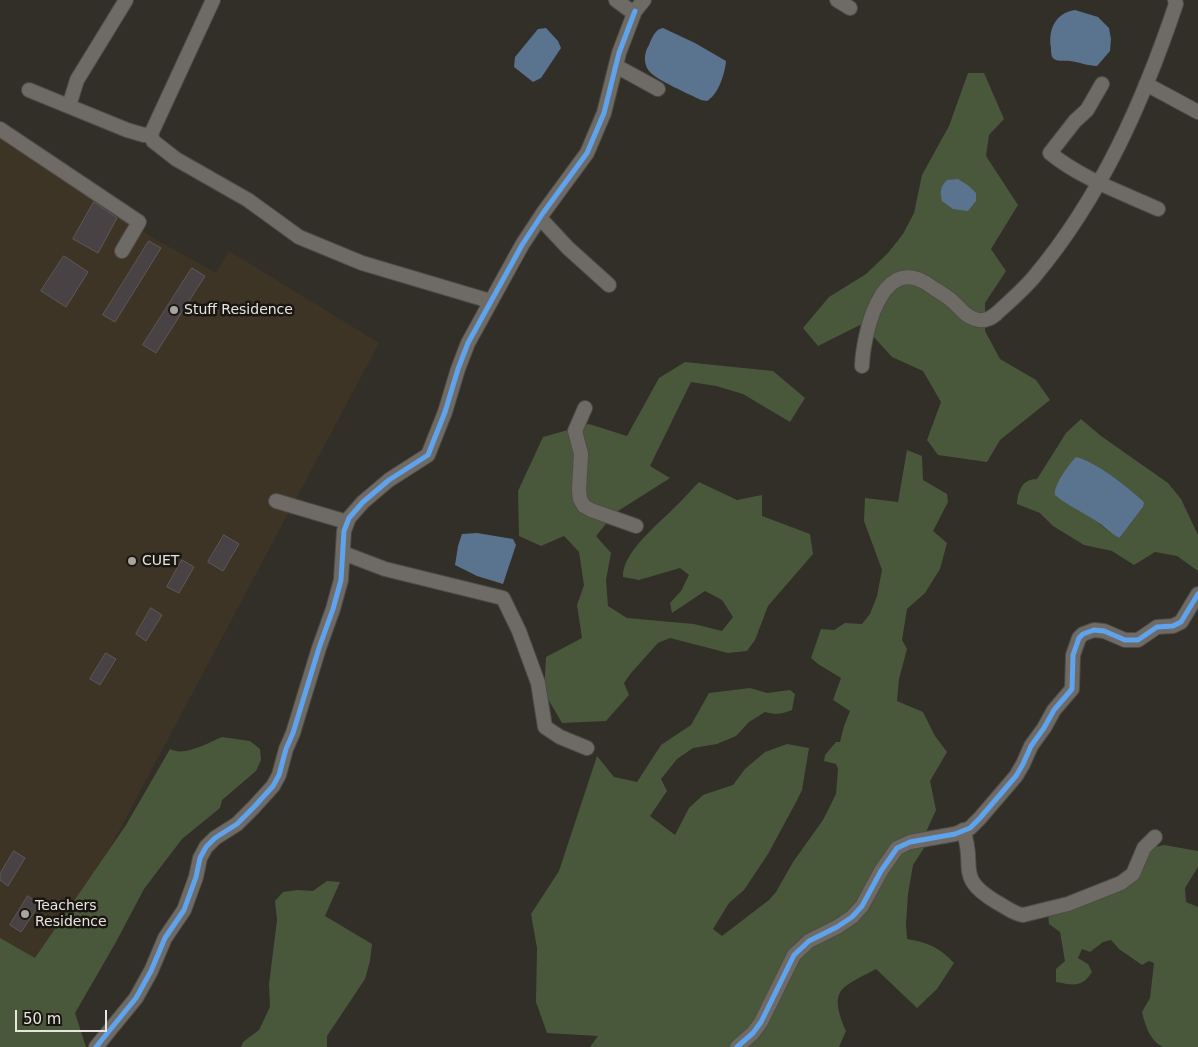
<!DOCTYPE html>
<style>
body{margin:0}
#map{position:relative;width:1198px;height:1047px;overflow:hidden;background:#322e28;font-family:"DejaVu Sans",sans-serif}
canvas{display:block}
.scale{position:absolute;left:15px;top:1010px;width:92px;height:22px;box-sizing:border-box;border:2px solid #e8e4de;border-top:0;padding-left:6px;font-size:15px;line-height:18px;white-space:nowrap;color:#e8e4de;-webkit-text-stroke:4px #1a1713;paint-order:stroke}
</style>
<div id="map">
<canvas width="1198" height="1047"></canvas>
<div class="scale">50 m</div>
</div>
<script>
const c = document.querySelector('canvas').getContext('2d');
c.lineJoin = 'round';
function fill(path, color) { c.fillStyle = color; c.fill(path, 'evenodd'); }
function trace(path, color, width, dash) { c.strokeStyle = color; c.lineWidth = width; c.lineCap = dash ? 'butt' : 'round'; c.setLineDash(dash || []); c.stroke(path); }
function label(font, color, halo, rows, align = 'center') {
  c.font = font + ' "DejaVu Sans",sans-serif'; c.lineWidth = 5; c.setLineDash([]); c.textBaseline = 'middle'; c.strokeStyle = halo; c.fillStyle = color; for (const [text, x, y, turn = 0] of rows) {
    c.save(); c.translate(x, y); c.rotate((+turn || 0) * Math.PI / 180); c.textAlign = isNaN(turn) ? turn : align; if (halo) c.strokeText(text, 0, 0); c.fillText(text, 0, 0); c.restore();
  }
}
const built = new Path2D(`
 M0 126 150 236 216 273 229 251 379 343 4 1047H0Z`);
const green = new Path2D(`
 M968 73H984L1004 119 989 135 986 156 1018 205 991 249 1006 271 985 303V331L1000 359 1036 380 1050 400 1000 440 987 462 938 455 927 440 941 402 923 371 892 357 862 324 818 346 803 328 829 297 866 274 888 253 903 234 914 213 922 175 949 126Z
 M685 362 773 371 805 398 790 422 743 394 716 386 691 382 650 466 670 478 615 513 596 536 611 553 606 580 608 606 627 618 694 624 722 631 733 617 722 600 705 591 672 613 670 603 681 591 689 575 680 568 639 580 623 577C622 553 656 526 672 510 682 501 690 491 699 482L737 500 762 495V516L810 534 813 554 768 606 755 640 747 651 728 653 670 638 658 643 631 673 624 683 629 695 606 721 562 723 544 692 546 657 582 638 577 605 584 585 579 552 564 536 541 546 519 536 518 491 543 437 589 424 627 436 659 378Z
 M1081 419 1101 436 1168 483 1181 499 1198 535V571L1177 556 1155 552 1134 565 1112 551 1084 545 1053 526 1040 513 1017 504C1018 491 1022 479 1037 479L1066 433ZM1076 457C1094 460 1127 488 1142 500L1143 507 1121 536 1119 538C1096 524 1077 503 1057 485Z
 M907 450 922 456 923 480 947 494 948 502 933 531 947 543 940 569 925 593 907 609 902 640 907 649 899 679 897 701 923 712 935 736 947 752 930 781 936 810 926 832 924 848 913 865 908 894 906 924 907 939C929 943 939 947 954 963L937 989 917 1008 876 969C841 988 828 988 846 1031L839 1047H590L598 1036 547 1033 536 1002 537 948 531 914 559 871 597 756 614 777 637 782 661 745 691 725 709 693 750 688 767 693 790 690 795 694 792 710C782 714 776 715 765 712L749 722 736 736 717 744 693 748 677 759 661 779 667 791 650 816 675 835 689 808 703 795 733 785 745 769 765 752 787 744 809 748 802 790 795 804 768 854 744 890 729 903 713 929 722 936 769 900 776 892 793 862 823 820 836 794 838 769 836 764 824 761 825 755 836 742H840L844 726 850 711 833 700 841 678 818 664 811 658 821 629 834 630 845 623 862 624 870 614 877 596 882 570 864 521 865 498 898 502Z
 M222 737 250 741 260 749 261 760 256 771 222 800 220 808 182 839 144 889 116 942 75 1013 86 1047H0V938L35 958 126 825 170 749C185 757 207 743 222 737Z
 M1164 845 1198 851V867L1185 888 1186 902 1198 907V1047H1163C1150 1041 1145 1025 1142 1012L1150 998 1154 963 1149 961 1142 965 1119 949 1111 940 1103 942 1090 952 1082 949 1078 958 1088 964 1092 972C1082 988 1073 985 1056 982V969L1065 961 1060 932 1049 924 1048 914 1123 883 1142 850Z
 M327 881 340 882 325 916 372 944 370 961 365 979 327 1036V1047H241L243 1042 259 1030 270 1007 269 984 277 920 275 901 283 892 298 890 313 891Z`);
const water = new Path2D(`
 M1075 10 1098 17 1109 28 1111 39 1110 51 1097 66C1088 66 1079 62 1070 61 1065 60 1059 62 1054 59 1051 57 1051 52 1051 48 1048 30 1055 13 1075 10Z
 M546 28 558 41 561 48 541 78 533 82 514 67 515 57 538 29Z
 M663 28 695 43 726 61C725 74 718 95 707 101L701 100C689 94 656 80 649 71 643 63 644 53 649 45 652 38 655 29 663 28Z
 M958 179 969 186 976 193V201L968 211 953 209 942 201C940 192 940 187 947 180Z
 M1076 457C1094 460 1127 487 1142 500L1144 503 1143 507 1121 536 1119 538C1110 533 1104 526 1096 521 1083 512 1068 506 1055 495 1053 486 1069 464 1076 457Z
 M477 533 513 539 516 545 503 584 477 576 455 565 458 546 462 534Z`);
const building = new Path2D(`
 M94 202 117 218 98 253 73 239Z
 M149 241 161 248 115 322 103 315Z
 M64 256 88 272 66 307 41 291Z
 M192 268 205 276 156 353 143 345Z
 M224 535 239 544 223 571 208 562Z
 M182 560 194 567 179 593 167 587Z
 M151 608 162 615 146 641 136 634Z
 M106 653 116 659 100 685 90 679Z
 M14 851 25 858 8 886 0 880V874Z
 M28 896 40 904 21 932 10 925Z`);
const minor = new Path2D(`
 M213 0 151 134 153 141 176 159 248 200 299 237 362 263 490 301
 M616 0 628 9 635 11 644 0
 M837 0 850 8
 M616 66 658 89
 M1102 84 1087 110 1075 121 1050 153C1082 179 1121 192 1158 209
 M1146 84 1198 112
 M29 90 127 130 144 135 151 134
 M69 106 77 80 126 0
 M0 129 139 222 122 251
 M540 218 568 248 609 285
 M862 366C863 337 880 255 926 283 934 289 944 294 951 300 960 307 964 316 975 319 983 322 990 319 996 314 1009 302 1023 290 1034 277 1101 197 1143 102 1176 4L1175 0
 M585 408 575 431 581 454 579 490 580 499 584 506 591 510 636 526
 M276 501 347 522
 M343 553 385 569 503 598 519 631 538 683 545 727 560 737 587 748
 M963 830C977 867 953 877 998 903 1006 907 1014 914 1023 915L1068 904 1121 883 1133 874 1144 848 1155 837
 M96 1047 136 998 151 971 165 938 184 910 196 877 200 858 206 847 215 838 237 824 254 807 273 786 279 775 286 749 293 733 319 648 333 609 341 580 344 531 349 518 363 502 389 480 428 455 445 412 458 369 468 343 522 245 543 213 587 153 604 113 619 53 635 11
 M737 1047 753 1033 761 1022 794 955 809 941 837 927 852 917 862 906 881 871 897 848 910 842 955 834 970 828 980 818 1016 776 1023 764 1031 746 1044 728 1054 710 1072 689 1073 655 1079 638 1083 634 1094 630 1104 631 1125 640H1138L1157 627 1173 626 1181 622 1198 594`);
const cycleway = new Path2D(`
 M96 1047 136 998 151 971 165 938 184 910 196 877 200 858 206 847 215 838 237 824 254 807 273 786 279 775 286 749 293 733 319 648 333 609 341 580 344 531 349 518 363 502 389 480 428 455 445 412 458 369 468 343 522 245 543 213 587 153 604 113 619 53 635 11
 M737 1047 753 1033 761 1022 794 955 809 941 837 927 852 917 862 906 881 871 897 848 910 842 955 834 970 828 980 818 1016 776 1023 764 1031 746 1044 728 1054 710 1072 689 1073 655 1079 638 1083 634 1094 630 1104 631 1125 640H1138L1157 627 1173 626 1181 622 1198 594`);
const markers = [
 [174,310,5,"#a8a49e"],
 [132,561,5,"#a8a49e"],
 [25,914,5,"#a8a49e"]
];
const poiNames = [
 ["Stuff Residence",184,310],
 ["CUET",142,561],
 ["Teachers",35,906],
 ["Residence",35,922]
];
fill(built, '#3d3426');
fill(green, '#49583b');
fill(water, '#5a738e');
fill(building, '#484244');
trace(building, '#5d5959', 1);
trace(minor, '#4f4c47', 16);
trace(minor, '#6e6b67', 14);
trace(cycleway, '#60a3ed', 5);
for (const [x, y, r, color] of markers) { const dot = new Path2D(); dot.arc(x, y, r, 0, 2 * Math.PI); c.fillStyle = color; c.fill(dot); trace(dot, '#1a1713', 2); }
label('14px', '#e8e4de', '#1a1713', poiNames, 'left');
</script>
